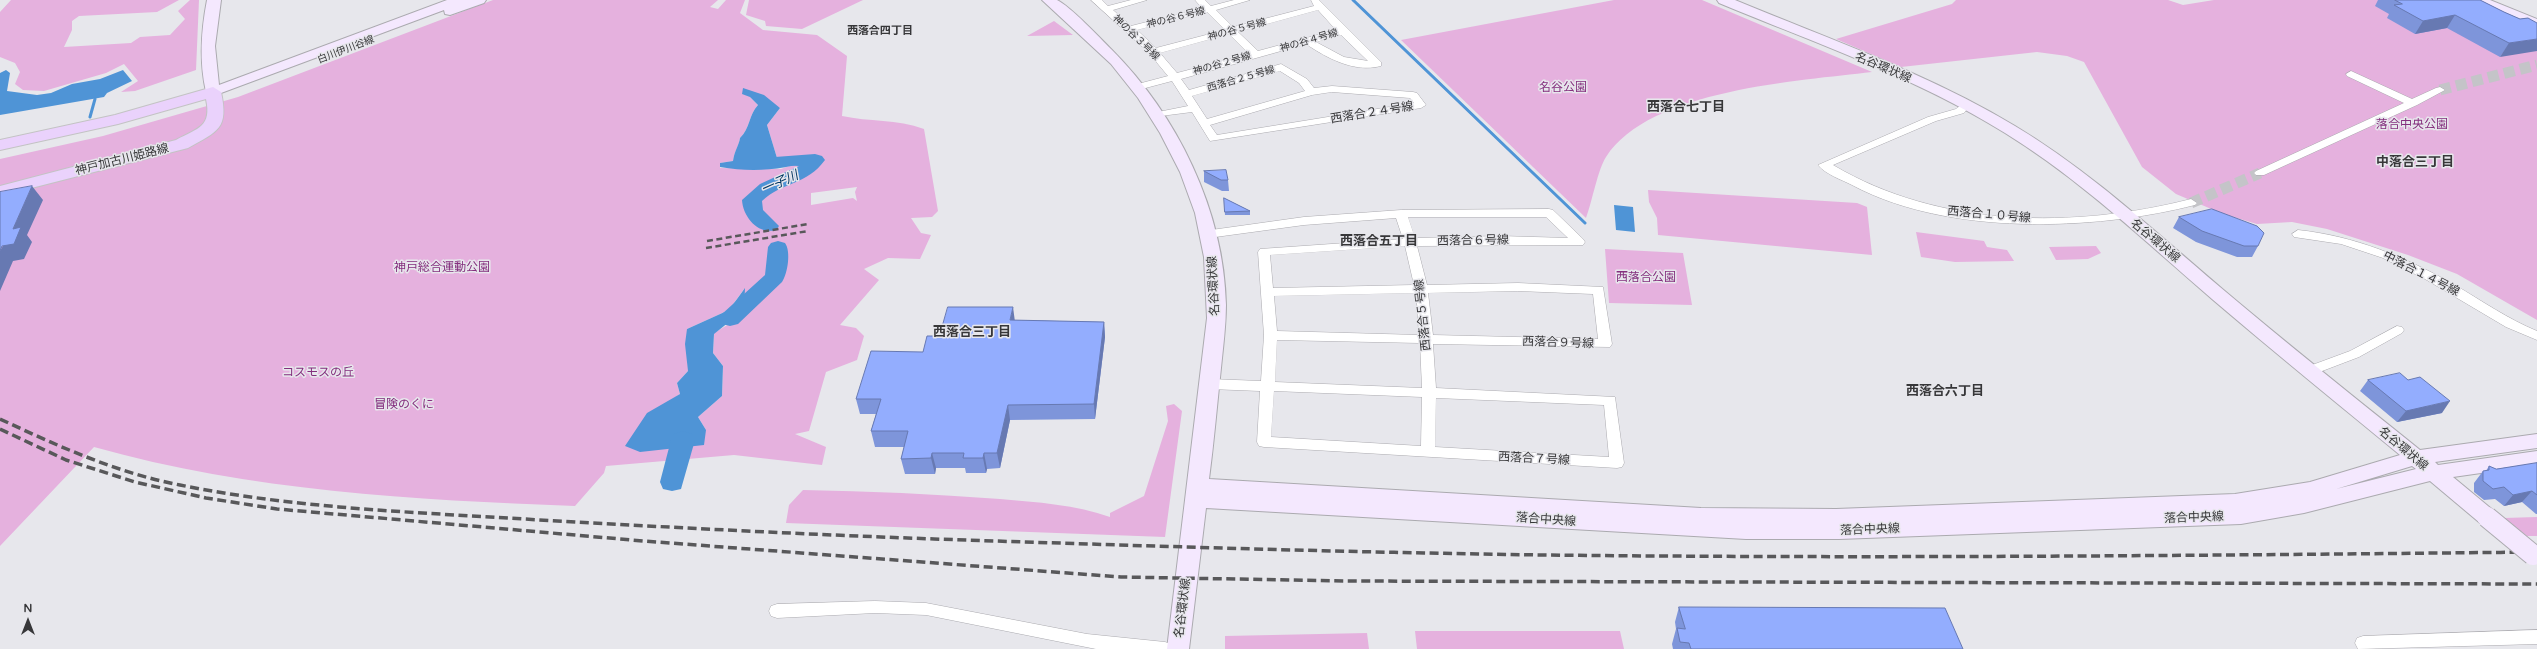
<!DOCTYPE html>
<meta charset="utf-8">
<style>
body{margin:0}
#map{position:relative;width:2537px;height:649px;overflow:hidden;background:#e7e7ec;font-family:"Varela Round",sans-serif}
canvas{display:block}
.north{position:absolute;left:8px;top:601px;width:40px;height:40px;-webkit-text-stroke:3px #e7e7ec;paint-order:stroke;rotate:0deg;font-size:11px;font-weight:700;line-height:16px;text-align:center;color:#373739}
.north::after{content:'';display:block;margin:auto;width:14px;height:18px;background:#373739;clip-path:polygon(50% 0,100% 100%,50% 72%,0 100%)}
</style>
<div id="map">
<canvas width="2537" height="649"></canvas>
<div class="north">N</div>
</div>
<script>
const c = document.querySelector('canvas').getContext('2d');
c.lineJoin = 'round';
function fill(path, color) { c.fillStyle = color; c.fill(path, 'evenodd'); }
function trace(path, color, width, dash) { c.strokeStyle = color; c.lineWidth = width; c.lineCap = dash ? 'butt' : 'round'; c.setLineDash(dash || []); c.stroke(path); }
function label(font, color, halo, rows, align = 'center') {
  c.font = font + ' "Varela Round","Noto Sans JP",sans-serif'; c.lineWidth = 3; c.setLineDash([]); c.textBaseline = 'middle'; c.strokeStyle = halo; c.fillStyle = color; for (const [text, x, y, turn = 0] of rows) {
    c.save(); c.translate(x, y); c.rotate((+turn || 0) * Math.PI / 180); c.textAlign = isNaN(turn) ? turn : align; if (halo) c.strokeText(text, 0, 0); c.fillText(text, 0, 0); c.restore();
  }
}
const green = new Path2D(`
 M11 0H179L157 12 79 16 72 21V30L64 47 131 43 140 37 170 35 185 19 178 11 190 0H199L196 70 135 91 121 92 138 81 124 64 106 73 44 91 23 90 15 84 20 72 15 63 0 57V12Z
 M493 0H718L710 7 718 9 726 0H745L740 13 763 30 817 35 847 56 842 116C869 122 897 119 924 129L938 211 932 217 911 218 921 233 931 235 920 259 888 258 864 269 879 280 840 325 856 328 864 336 857 360 826 372 809 431 795 434 826 447 822 465 734 455 606 466 604 473 575 506C414 500 250 491 94 447L0 546V159L103 136 238 97ZM750 97 780 108 767 125 777 158 815 159 800 162 781 169 720 168V163L733 161C734 152 739 146 740 138 750 129 749 114 758 105ZM857 187 855 192 857 201 853 198 811 205V193ZM744 289 729 324 714 333 713 353 723 366 722 396 698 417 706 430 667 403 680 394 677 383 688 371 687 329 729 310Z
 M749 0H863L802 29 766 26 765 21 746 15Z
 M1614 0H1702L1872 72C1799 81 1650 89 1606 157 1598 169 1592 202 1586 218L1401 40Z
 M1956 0H2168L2183 5 2214 0H2461L2537 32V320L2457 274 2408 255 2327 229 2292 222 2257 224 2223 214 2176 194 2142 167 2084 62 2067 56 2037 52 1901 67 1836 39 1952 4Z
 M1054 21 1073 35 1027 36Z
 M1648 190 1857 203 1867 207 1872 255 1658 235 1657 218 1649 202Z
 M1916 232 1984 241 1987 247 2007 250 2014 261 1955 262 1921 257Z
 M2096 246 2101 253 2088 259 2056 260 2049 247Z
 M1605 249 1683 253 1692 305 1609 303Z
 M1174 404 1182 411 1165 537 786 523 789 505 803 490C869 491 934 494 1000 499 1036 502 1077 505 1110 517V513L1144 496 1168 421 1166 406Z
 M2537 517V536H2527L2504 518Z
 M1415 631H1620L1624 649H1417Z
 M1367 633 1369 649H1225V636Z`);
const water = new Path2D(`
 M6 70 10 73 7 91 37 95 51 93 72 84 100 79 123 70 132 81 107 93 104 97 0 115V73Z
 M743 88 764 95 780 108 767 125 777 158 816 159C784 170 754 173 720 167V163L733 161C734 152 739 145 740 138 750 129 749 114 758 105L750 97 742 94Z
 M1614 205 1633 207 1635 232 1616 230Z
 M745 288 744 310 714 334 713 353 723 366 722 396 698 417 706 430 704 445 640 452 625 446 647 413 680 394 677 383 688 371 685 344 687 329 729 310Z`);
const stream = new Path2D(`
 M1353 0 1585 223
 M90 117 95 99`);
const river = new Path2D(`
 M815 154 822 156 825 160C807 185 782 182 762 201L763 210 779 226 776 230C758 235 743 217 742 200L760 184 799 166 775 165 772 161 775 157Z
 M778 241 785 243C791 251 788 273 782 282L738 324 730 326 722 324 719 319 722 314 765 275 768 247 771 243Z
 M683 431 692 434 695 440 681 489 672 491 663 489 660 482 671 440 674 434Z`);
const streetTunnel = new Path2D(`
 M2440 90 2537 65
 M2191 203 2260 173`);
const street = new Path2D(`
 M1091 0H1102L1108 6 1131 0H1147L1113 10 1131 26 1202 8 1195 0H1205L1211 6 1234 0H1250L1216 10 1233 27 1314 6 1311 0H1319L1381 62V66C1354 73 1327 58 1306 44L1181 79 1189 90 1281 64 1307 79 1314 88 1332 86 1413 92 1417 93 1426 105 1421 108 1210 141 1192 112 1153 117V113L1188 106 1172 81 1138 90 1134 89V85L1168 76 1148 52ZM1318 10 1336 30 1258 51 1238 32ZM1207 12 1225 30 1156 48 1137 30ZM1229 34 1249 54 1177 73 1160 53ZM1341 35 1368 61 1344 57 1316 42ZM1280 71 1299 83 1305 91 1207 119 1192 96ZM1332 92 1410 98 1414 103 1217 135 1210 125 1312 95Z
 M2351 71 2412 99 2436 88 2440 87 2445 90 2417 105 2264 175H2256L2254 173 2256 171 2404 103 2347 76 2346 74Z
 M1965 102 1970 105 1964 113 1936 121 1833 165C1939 228 2074 229 2191 199L2197 203 2195 205C2093 231 1947 236 1852 185 1842 180 1825 174 1818 165L1928 117 1956 109Z
 M1549 209 1553 210 1583 239 1585 242 1583 245 1417 246 1427 285 1518 283 1603 287 1612 344 1610 347 1433 344 1436 388 1615 397 1624 463 1622 467 1617 468 1264 447 1259 446 1257 442 1260 391 1210 389 1203 384 1210 379 1261 381 1264 335 1258 252 1260 249 1403 239 1396 218 1304 225 1208 238 1202 234 1204 231 1304 217 1401 210ZM1408 217H1546L1568 238 1500 236 1415 238ZM1405 246 1414 285 1273 288 1270 255ZM1518 291 1593 294 1598 339 1433 335 1428 293ZM1416 293 1419 335 1277 331 1274 296ZM1277 340 1420 343 1422 388 1275 382ZM1274 391 1422 397 1421 446 1271 437ZM1436 398 1604 405 1609 457 1435 447Z
 M2298 230C2355 236 2405 257 2455 285 2482 301 2508 319 2537 331V340L2506 327 2425 279 2383 258 2341 244 2294 237 2292 234Z
 M2397 326 2402 327 2404 330 2402 333 2359 357 2309 376 2302 371 2304 368 2350 351Z
 M875 601 926 603 1087 634 1165 642 1171 644 1173 649H1096L926 615 875 613 777 618 771 616 769 611 771 606 777 604Z
 M2537 630V644L2358 649 2355 643 2357 638 2363 636Z`);
const secondary = new Path2D(`
 M207 0H221L215 46 219 85 447 0H486L484 3 450 15 445 14 444 10 213 96 206 92C199 61 201 31 207 0Z
 M1042 0C1047 0 1054 0 1057 0 1070 6 1100 38 1111 49 1177 115 1224 210 1226 305 1226 326 1223 347 1221 368 1217 405 1214 442 1209 479L1701 508 1836 509 2235 494 2310 482 2400 455C2337 403 2274 352 2212 299 2145 241 2081 180 2005 133 1917 78 1815 43 1719 3L1717 0H1735C1829 39 1927 73 2015 126 2090 171 2154 231 2220 287 2286 343 2353 396 2420 450L2537 434V448L2435 462 2438 465 2537 451V465L2453 477 2494 511 2497 517 2494 523 2487 525 2480 523 2430 481 2304 513 2241 524 1839 539H1746L1206 508 1189 649H1167L1207 318 1204 257 1195 213 1180 172 1160 133 1138 98 1111 64ZM2412 466 2416 469 2336 489Z
 M2472 0H2490L2537 19V28L2474 3Z`);
const primary = new Path2D(`
 M213 87 221 92C229 129 218 131 188 148L0 196V186L176 140C198 128 212 127 206 99L118 124 0 150V140L115 115Z`);
const railFar1 = new Path2D(`
 M707 241 808 224
 M706 248 808 231`);
const rail = new Path2D(`
 M0 419C58 446 117 473 180 485 293 508 410 512 524 519 661 527 797 534 934 539 1178 547 1421 555 1665 556 1956 558 2246 555 2537 552
 M0 429 66 460 135 482 206 498 277 509 643 541 1121 577 1346 581 2537 584`);
const secondaryBridge = new Path2D(`
 M2487 517 2533 555`);
const wall = new Path2D(`
 M2378 0H2480L2504 12 2520 19 2528 18 2500 57 2447 28 2415 34 2387 18 2389 14 2375 6Z
 M1204 171 1228 180 1229 191H1222L1204 182Z
 M1224 198 1250 211V215H1225Z
 M2179 217 2258 246 2252 257H2237L2196 242 2173 228Z
 M1015 320 1104 322 1105 337 1095 419 1010 420 1000 468 987 469 986 473H966L965 468H936L935 474H905L901 459 904 447H875L871 431 876 414H860L856 399 923 352 939 336Z
 M2368 380 2442 413 2397 422 2360 391Z
 M2537 463V514H2536L2522 502 2504 506 2495 499 2484 500 2474 492V483L2483 471H2486L2489 466 2496 469Z
 M1679 607 1963 649H1673L1672 644 1676 629 1675 622Z`);
const shadedWall = new Path2D(`
 M2455 15 2447 28 2415 34 2423 21Z
 M2537 39V51L2500 57 2509 43Z
 M32 186 43 200 27 235 32 242 24 259 13 261 0 291V251L13 229Z
 M1013 307 1015 322 1010 320Z
 M1104 322 1105 337 1095 419 1094 404Z
 M2450 401 2442 413 2397 422 2406 411Z
 M1008 405 1010 420 1000 468 997 453Z
 M932 453 936 468 935 474 931 458Z
 M984 453 987 469 986 473 983 458Z
 M2532 491 2522 502 2504 506 2513 495Z`);
const building = new Path2D(`
 M2395 0H2480L2504 12 2520 19 2528 18 2537 23V39L2509 43 2455 15 2423 21 2394 5 2402 4Z
 M1226 170 1228 180H1221L1204 171Z
 M32 186 13 229 21 227 14 244 2 246 0 251V192Z
 M1224 198 1250 211 1225 212Z
 M2212 209 2257 226 2264 233 2258 246H2244L2202 231 2179 217Z
 M948 307H1013L1010 320 1104 322 1094 404 1008 405 997 453H984L983 458H963L964 453H932L931 458 901 459 908 431H871L881 399H856L871 351 923 352 927 336H939Z
 M2400 373 2408 380 2420 377 2450 401 2406 411 2368 380Z
 M2537 463V495L2532 491 2513 495 2504 487 2493 489 2483 481V471L2489 470V466L2496 469Z
 M1679 607 1945 608 1963 649H1691L1689 643 1680 642 1677 628 1685 629Z`);
const farStreetnames = [
 ["神の谷６号線",1176,18,-14],
 ["神の谷５号線",1237,30,-15],
 ["神の谷３号線",1136,38,44],
 ["神の谷４号線",1309,41,-16],
 ["白川伊川谷線",346,50,-21],
 ["神の谷２号線",1222,64,-16],
 ["西落合２５号線",1241,79,-16]
];
const farNeighbourhoodnames = [
 ["西落合四丁目",880,31]
];
const streetNames = [
 ["名谷環状線",1883,68,23],
 ["西落合２４号線",1372,113,-9],
 ["神戸加古川姫路線",122,160,-14],
 ["西落合１０号線",1989,215,5],
 ["西落合６号線",1473,241,-1],
 ["名谷環状線",2155,241,40],
 ["中落合１４号線",2421,274,27],
 ["名谷環状線",1214,286,-93],
 ["西落合５号線",1423,315,-96],
 ["西落合９号線",1558,343,2],
 ["名谷環状線",2403,449,40],
 ["西落合７号線",1534,459,3],
 ["落合中央線",2194,518,-2],
 ["落合中央線",1546,520,4],
 ["落合中央線",1870,530,-2],
 ["名谷環状線",1183,608,-83]
];
const parkNames = [
 ["名谷公園",1563,88],
 ["落合中央公園",2412,125],
 ["神戸総合運動公園",442,268],
 ["西落合公園",1646,278],
 ["コスモスの丘",318,373],
 ["冒険のくに",404,405]
];
const neighbourhoodNames = [
 ["西落合七丁目",1686,108],
 ["中落合三丁目",2415,163],
 ["西落合五丁目",1379,242],
 ["西落合三丁目",972,333],
 ["西落合六丁目",1945,392]
];
const waterNames = [
 ["一子川",780,183,-24]
];
fill(green, '#e5b1de');
fill(water, '#4f94d6');
trace(stream, '#4f94d6', 3);
fill(river, '#4f94d6');
trace(streetTunnel, '#c4c4c8', 11, [11, 5.5]);
trace(street, '#abaaaf', 1);
trace(secondary, '#abaaaf', 2);
trace(primary, '#c3c3c4', 2);
fill(street, '#fff');
fill(secondary, '#f4e8fe');
fill(primary, '#ead2fc');
trace(railFar1, '#58585a', 2.5, [6, 3.5]);
trace(rail, '#58585a', 3.5, [9, 4.5]);
trace(secondaryBridge, '#abaaaf', 22, []);
trace(secondaryBridge, '#f4e8fe', 20);
fill(wall, '#7e95da');
fill(shadedWall, '#6779b2');
fill(building, '#93adfe');
trace(building, '#6779b2', 1);
label('10px', '#373739', '#e7e7ec', farStreetnames);
label('bold 11px', '#373739', '#e7e7ec', farNeighbourhoodnames);
label('12px', '#373739', '#e7e7ec', streetNames);
label('12px', '#842f7e', '#e7e7ec', parkNames);
label('bold 13px', '#373739', '#e7e7ec', neighbourhoodNames);
label('italic 13px', '#013762', '#e7e7ec', waterNames);
</script>
